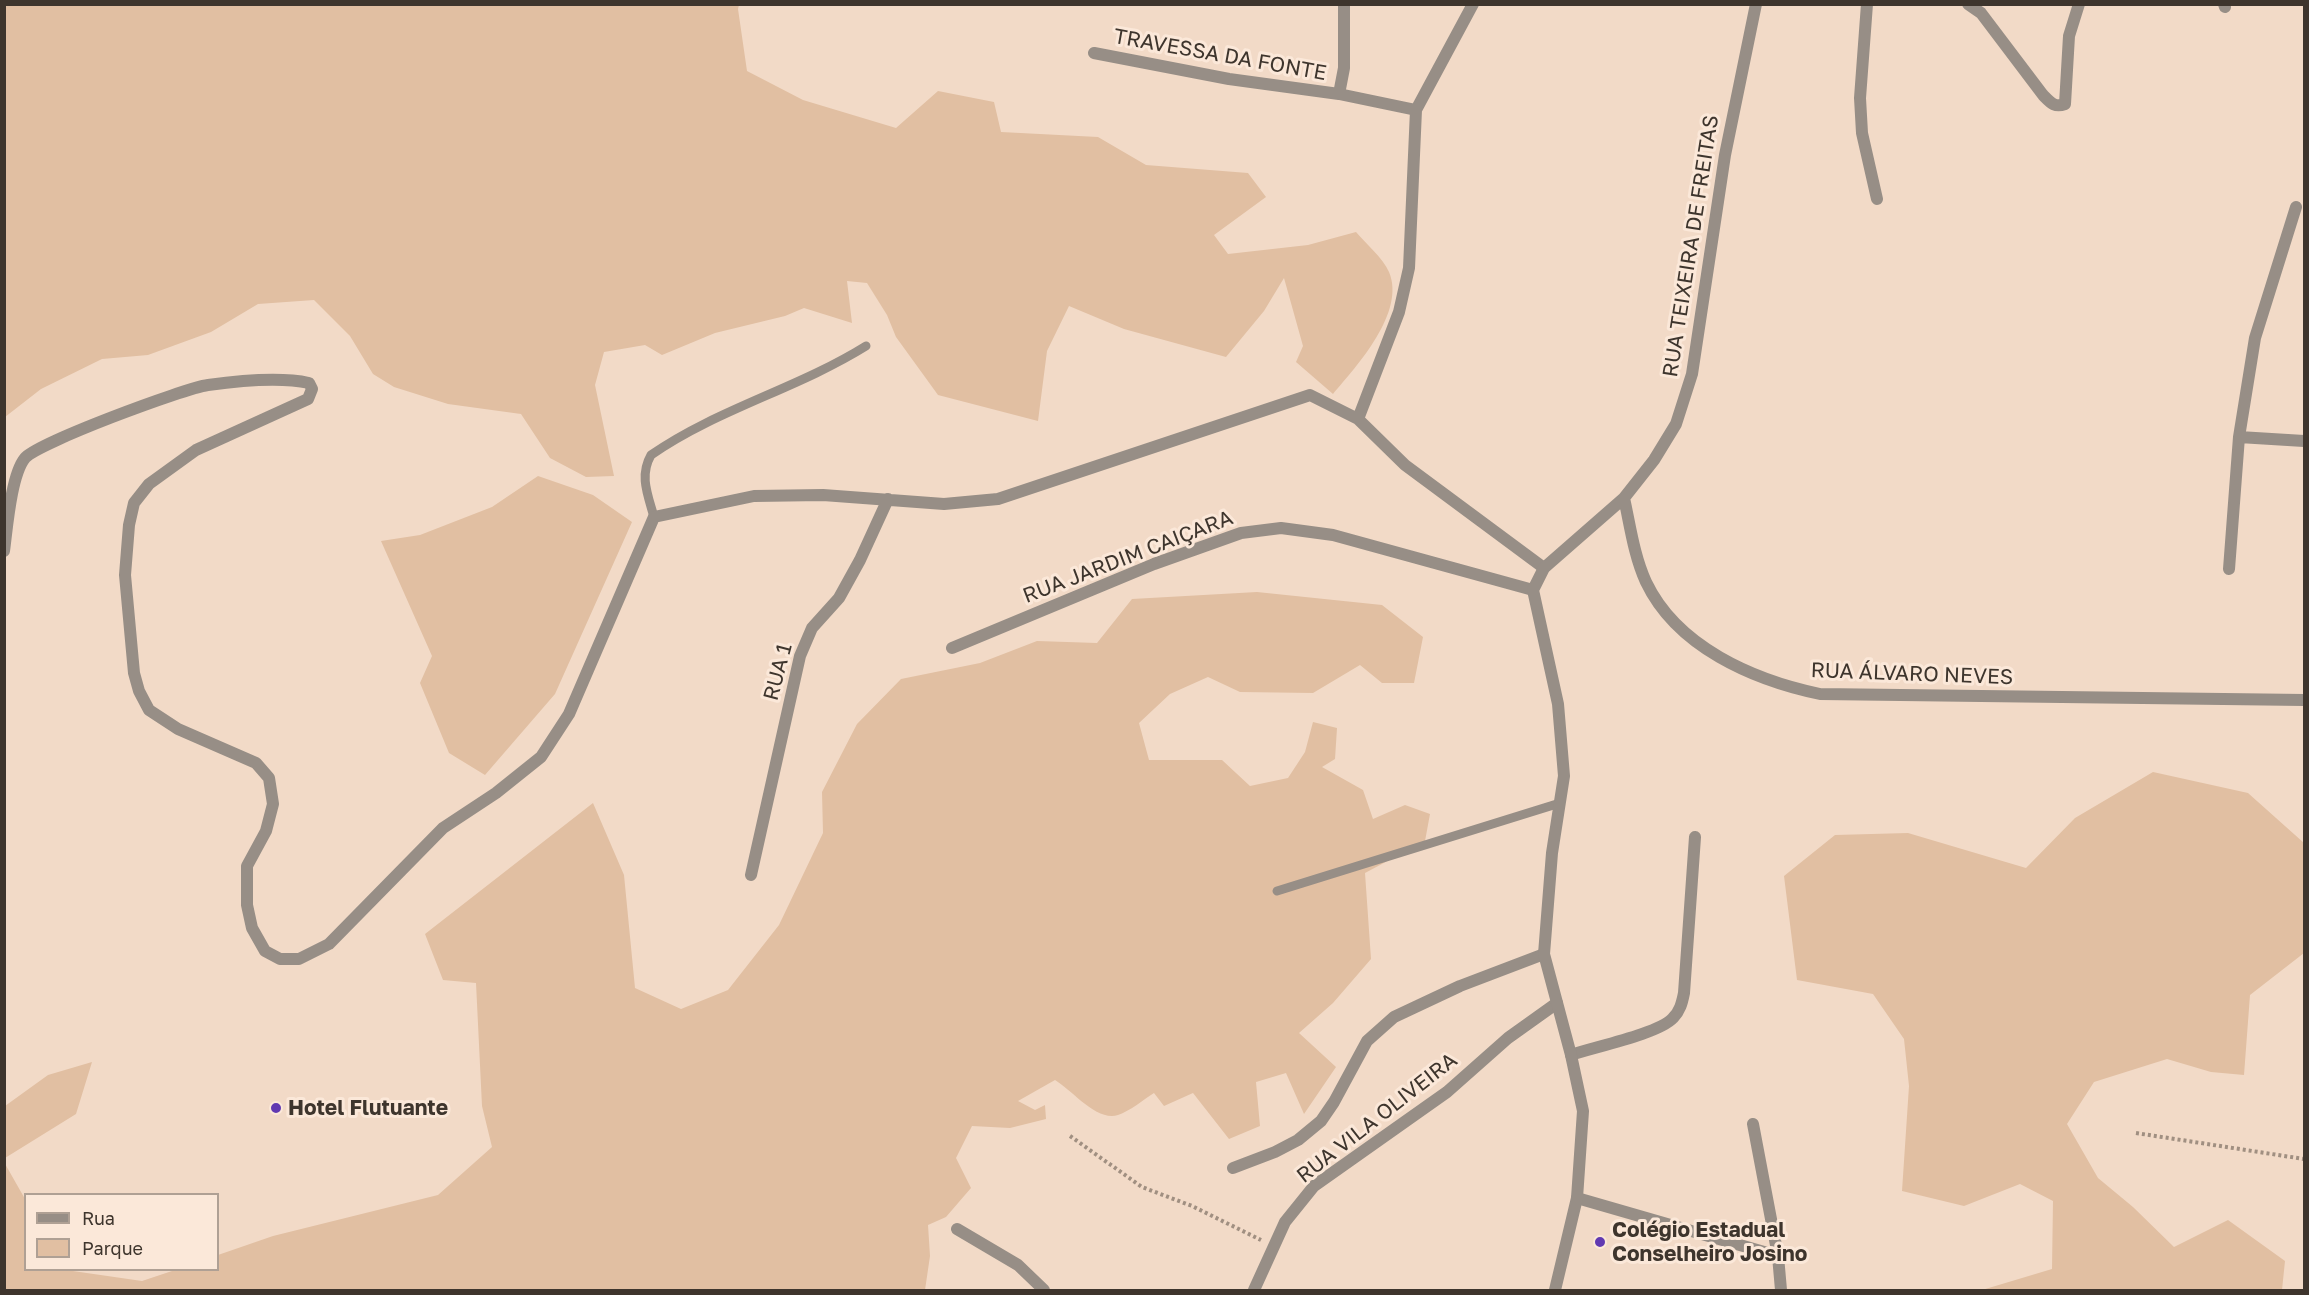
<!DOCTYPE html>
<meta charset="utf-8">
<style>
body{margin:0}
#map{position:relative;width:2309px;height:1295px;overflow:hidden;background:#f2dac7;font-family:"Golos Text",sans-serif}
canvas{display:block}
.frame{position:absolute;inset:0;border:6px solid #3e352d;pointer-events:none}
.legend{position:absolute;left:24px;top:1193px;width:195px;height:78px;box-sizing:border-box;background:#fbe8d9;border:2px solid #afa094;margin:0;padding:8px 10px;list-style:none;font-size:18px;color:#3e352d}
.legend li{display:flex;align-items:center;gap:12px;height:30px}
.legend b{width:30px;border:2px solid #afa094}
</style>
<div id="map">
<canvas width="2309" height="1295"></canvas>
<div class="frame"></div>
<ul class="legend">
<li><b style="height:8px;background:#978e86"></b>Rua</li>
<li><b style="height:16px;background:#e1bfa2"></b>Parque</li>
</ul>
</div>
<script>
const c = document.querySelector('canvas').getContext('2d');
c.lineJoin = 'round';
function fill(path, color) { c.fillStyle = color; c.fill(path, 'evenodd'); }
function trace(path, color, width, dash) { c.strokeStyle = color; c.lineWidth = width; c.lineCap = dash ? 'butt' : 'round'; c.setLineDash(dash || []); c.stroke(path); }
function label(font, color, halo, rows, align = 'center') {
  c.font = font + ' "Golos Text",sans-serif'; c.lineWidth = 6; c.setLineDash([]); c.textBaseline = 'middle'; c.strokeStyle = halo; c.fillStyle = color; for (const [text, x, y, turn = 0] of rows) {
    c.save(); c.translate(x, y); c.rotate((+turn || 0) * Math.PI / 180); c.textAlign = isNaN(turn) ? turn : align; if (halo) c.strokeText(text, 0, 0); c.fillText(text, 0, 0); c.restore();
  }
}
const green = new Path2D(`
 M5 4 739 5 738 9 747 71 803 100 896 128 938 91 994 102 1001 132 1098 137 1146 165 1248 173 1266 197 1214 235 1228 254 1308 245 1356 232C1366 244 1383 258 1389 272 1406 312 1357 366 1333 394L1296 362 1303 346 1284 278 1264 311 1226 357 1124 329 1069 306 1047 351 1038 421 938 395 896 337 887 315 867 283 847 281 852 323 804 308 785 316 715 333 662 355 645 345 604 352 595 385 614 476 586 477 550 458 521 414 448 404 394 387 373 374 350 336 314 300 258 304 211 332 148 355 102 359 41 389 5 417Z
 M538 476 593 495 632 522 555 694 485 775 449 753 420 683 432 656 381 541 420 535 492 507Z
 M1257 592 1382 605 1423 637 1414 683H1382L1360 665 1313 693 1240 692 1208 677 1170 694 1139 723 1149 760H1222L1250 786 1288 778 1305 752 1313 722 1337 728 1335 759 1322 767 1363 790 1373 819 1405 805 1430 814 1425 841 1365 873 1371 959 1333 1003 1299 1033 1336 1067 1304 1114 1286 1073 1256 1082 1260 1126 1229 1139 1193 1093 1164 1106 1154 1093C1143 1100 1130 1111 1118 1115 1097 1122 1072 1090 1055 1080L1018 1101 1035 1110 1045 1105 1046 1119 1010 1128 972 1126 956 1158 971 1188 946 1217 928 1225 930 1256 925 1290H5L4 1162 25 1199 26 1270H66L142 1281 175 1270H218V1255L273 1236 438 1195 492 1147 482 1106 476 983 443 980 425 934 593 803 624 875 635 988 681 1009 728 990 779 925 823 833 822 792 857 724 901 679 980 663 1037 641 1097 643 1132 599Z
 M2153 772 2248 793 2304 843V953L2250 995 2244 1075 2211 1072 2167 1059 2094 1082 2067 1124 2098 1178 2133 1207 2174 1247 2228 1220 2285 1261 2282 1290H1982L2052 1269 2053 1201 2020 1184 1964 1206 1902 1191 1909 1086 1904 1039 1873 994 1797 980 1784 876 1835 835 1908 833 2026 868 2075 818Z
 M92 1062 76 1114 5 1158V1106L48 1075Z`);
const path = new Path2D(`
 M2136 1133 2304 1159
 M1070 1136 1142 1187 1192 1206 1261 1240`);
const service = new Path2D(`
 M654 517C648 495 639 476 651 455 717 409 797 389 866 346
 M1277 891 1560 803`);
const minor = new Path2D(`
 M1867 4 1860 98 1862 133 1877 199
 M1968 4 1981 13 2043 95C2050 102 2054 108 2065 104L2069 36 2079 4
 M2224 4 2225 7
 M1094 53 1229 79 1339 94 1416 110
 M1339 94 1344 68V4
 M1358 419 1399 312 1409 268 1416 110 1473 4
 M2239 437 2304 441
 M4 551C7 529 11 475 25 458 37 443 185 388 208 385 237 381 281 377 309 383L312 389 308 399 196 450 149 484 134 503 129 525 125 575 134 673 139 691 149 710 178 729 256 763 269 778 273 804 266 831 247 866V905L252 928 265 951 280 959H299L329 944 443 828 496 793 541 757 569 714 654 517 754 496 823 495 944 504 998 499 1310 395 1358 419 1405 465 1544 568
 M2229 569 2239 437 2255 338 2296 207
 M952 648 1154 564 1241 533 1281 528 1333 535 1533 590
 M751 875 800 656 812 628 839 598 860 560 888 499
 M1571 1055C1594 1047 1658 1034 1673 1018 1680 1011 1682 1003 1684 993L1695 837
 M1753 1124 1778 1256 1781 1290
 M1233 1168 1275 1152 1298 1140 1321 1121 1334 1102 1367 1041 1394 1017 1460 986 1544 954
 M1577 1198 1778 1256
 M957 1229 1018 1265 1044 1290
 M1254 1290 1285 1222 1314 1186 1447 1092 1508 1038 1557 1003`);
const tertiary = new Path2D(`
 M1624 498C1630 525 1634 556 1646 582 1677 647 1753 680 1820 694L2304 700
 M1555 1290 1577 1198 1583 1111 1571 1055 1544 954 1552 853 1564 776 1558 704 1533 590 1544 568 1624 498 1654 460 1676 424 1692 374 1725 155 1756 4`);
const markers = [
 [276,1108,6,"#6139b1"],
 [1600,1242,6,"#6139b1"]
];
const streetNames = [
 ["TRAVESSA DA FONTE",1220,55,10],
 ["RUA TEIXEIRA DE FREITAS",1691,246,-81],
 ["RUA JARDIM CAIÇARA",1128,557,-21],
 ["RUA 1",778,672,-75],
 ["RUA ÁLVARO NEVES",1912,674,2],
 ["RUA VILA OLIVEIRA",1377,1118,-38]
];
const poiNames = [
 ["Hotel Flutuante",288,1108],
 ["Colégio Estadual",1612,1230],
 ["Conselheiro Josino",1612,1254]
];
fill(green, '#e1bfa2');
trace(path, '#a08f81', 4, [3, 3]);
trace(service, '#978e86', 9);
trace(minor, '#978e86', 12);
trace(tertiary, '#978e86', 12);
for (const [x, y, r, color] of markers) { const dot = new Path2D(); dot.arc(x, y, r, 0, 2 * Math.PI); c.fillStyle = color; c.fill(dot); trace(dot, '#fbe8d9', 2); }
label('21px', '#3e352d', '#fbe8d9', streetNames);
label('bold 21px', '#3e352d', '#fbe8d9', poiNames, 'left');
</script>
